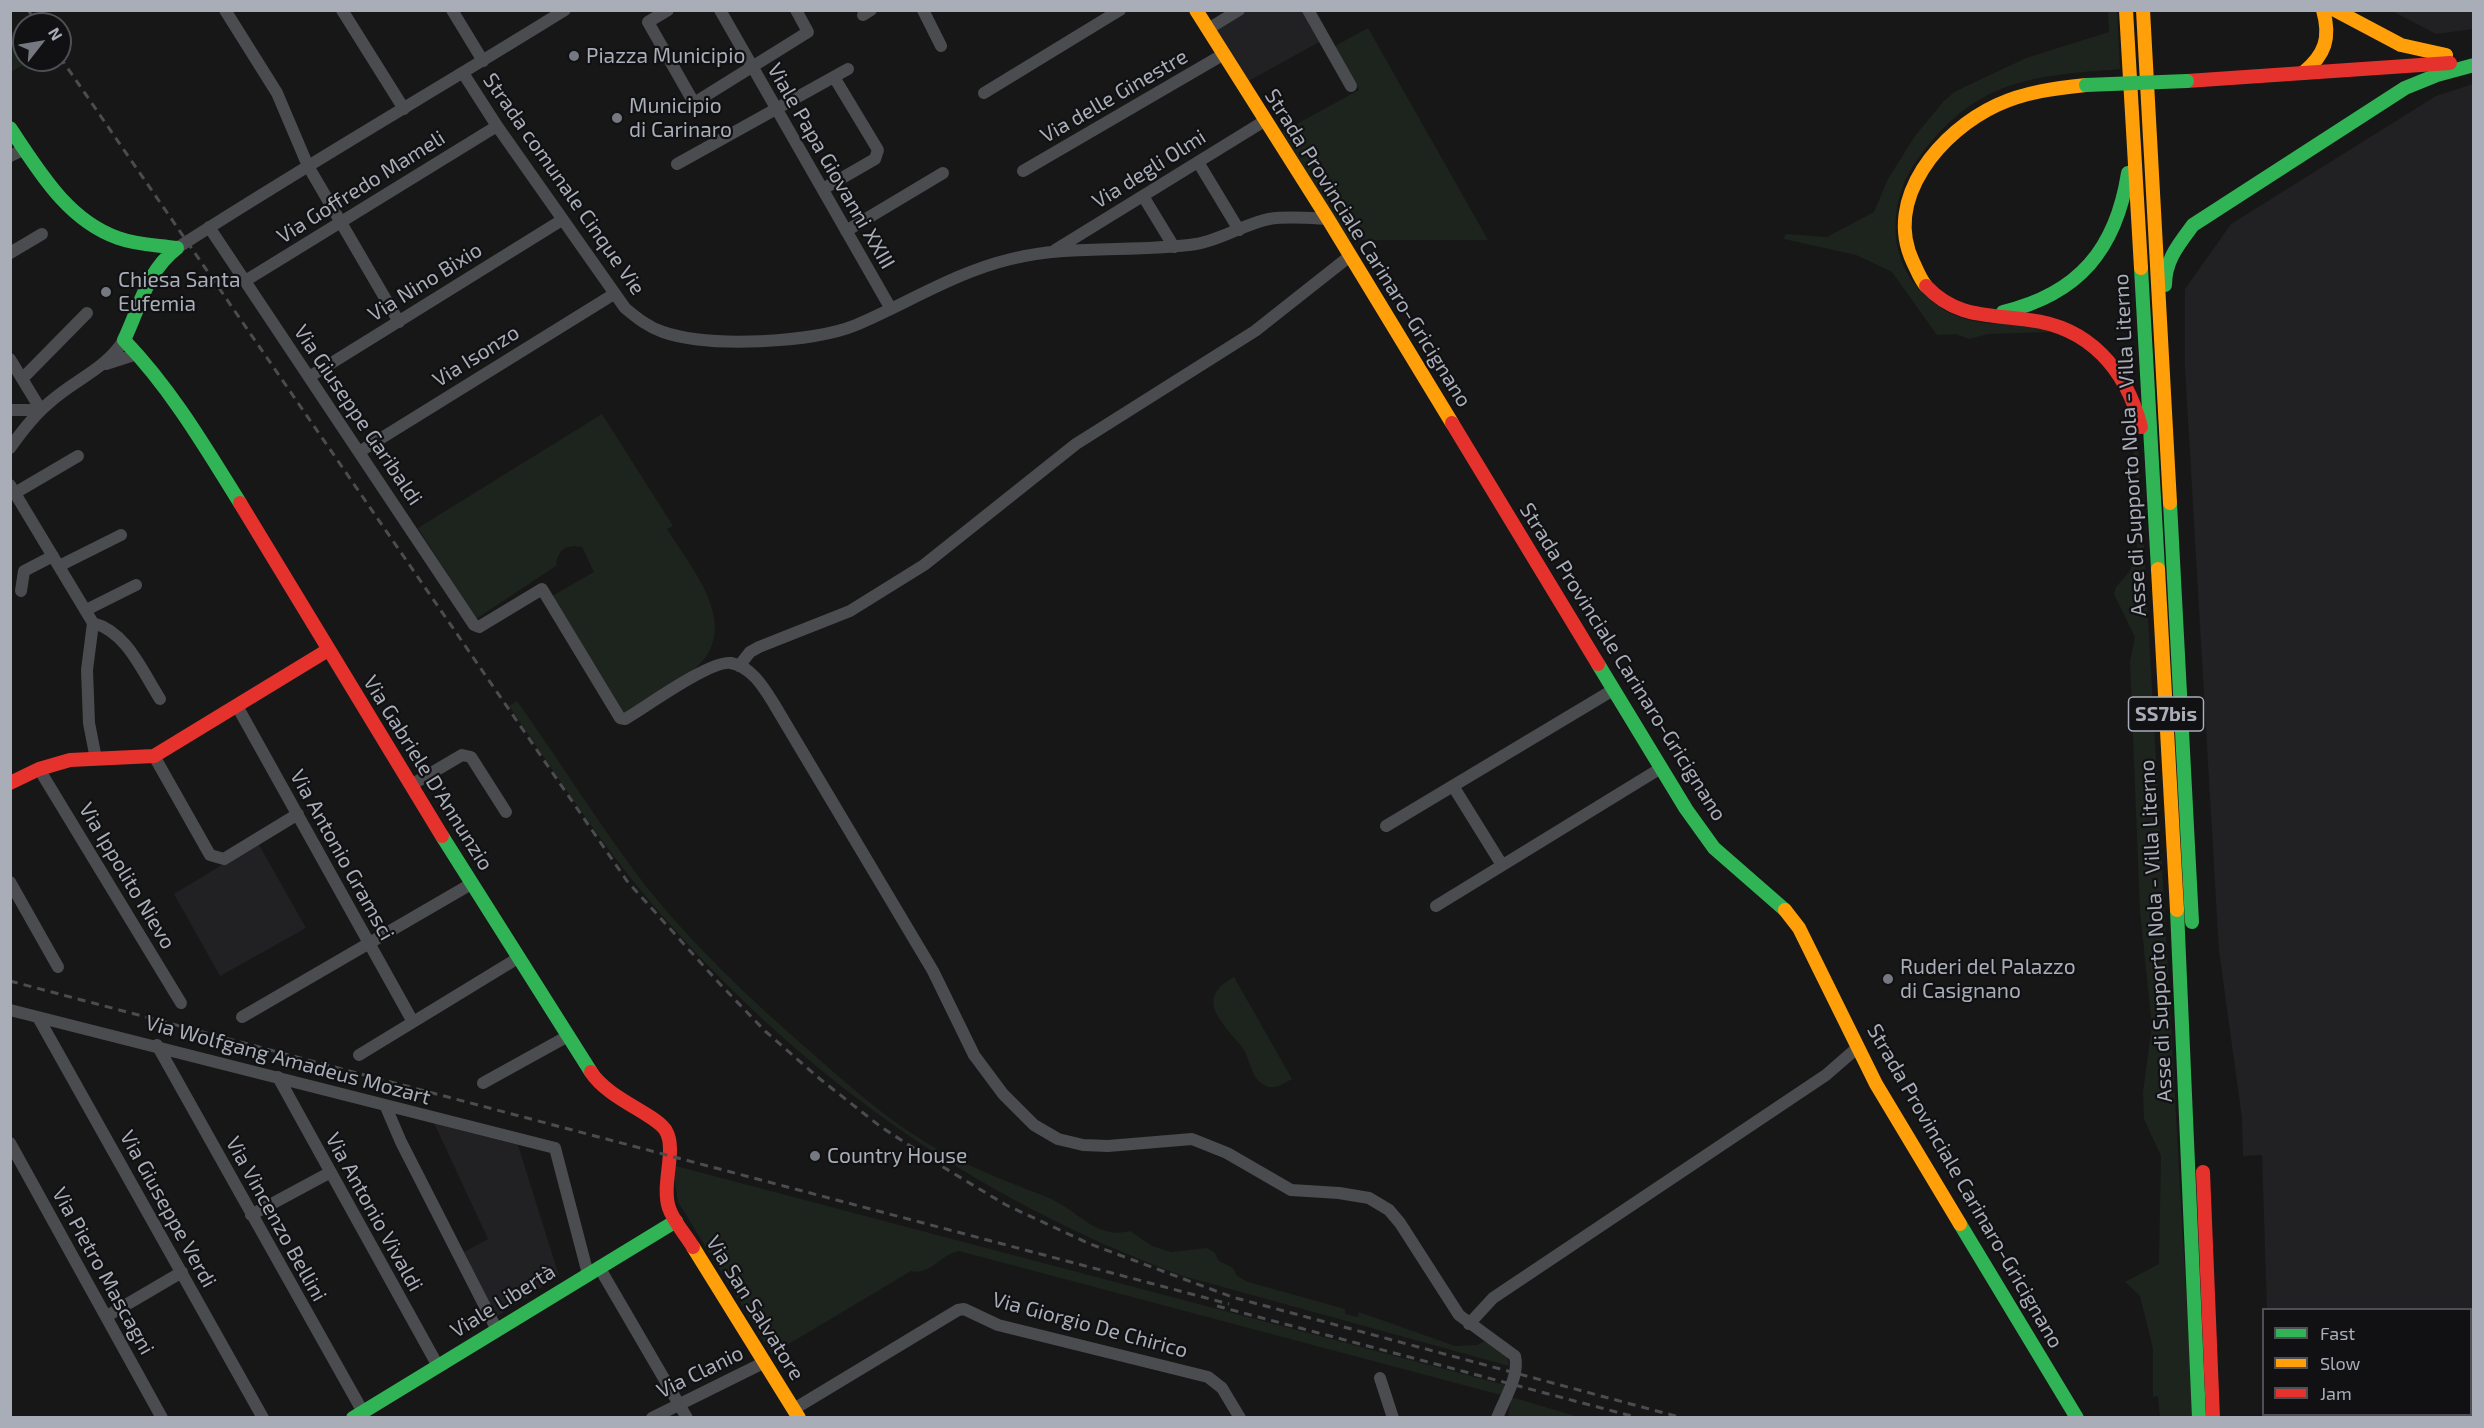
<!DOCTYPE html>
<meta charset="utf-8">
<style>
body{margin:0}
#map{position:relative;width:2484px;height:1428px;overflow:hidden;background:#171717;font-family:"Exo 2",sans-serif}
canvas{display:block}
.frame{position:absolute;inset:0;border:12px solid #a8adb8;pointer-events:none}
.legend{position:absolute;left:2262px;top:1308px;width:210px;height:108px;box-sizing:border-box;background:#111113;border:2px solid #4d4f55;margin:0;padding:8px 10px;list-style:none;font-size:18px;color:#a8adb8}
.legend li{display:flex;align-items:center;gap:12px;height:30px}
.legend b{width:30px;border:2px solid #4d4f55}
.north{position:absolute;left:12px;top:12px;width:60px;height:60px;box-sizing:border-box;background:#111113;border:2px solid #4d4f55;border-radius:50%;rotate:59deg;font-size:16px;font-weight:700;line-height:24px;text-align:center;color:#a8adb8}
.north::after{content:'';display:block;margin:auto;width:21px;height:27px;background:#757880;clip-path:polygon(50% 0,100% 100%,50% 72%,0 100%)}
</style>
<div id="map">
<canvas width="2484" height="1428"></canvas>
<div class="frame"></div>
<ul class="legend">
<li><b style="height:8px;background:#30b455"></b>Fast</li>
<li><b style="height:8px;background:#ff9f0a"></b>Slow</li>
<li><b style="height:8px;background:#e5322d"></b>Jam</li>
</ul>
<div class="north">N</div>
</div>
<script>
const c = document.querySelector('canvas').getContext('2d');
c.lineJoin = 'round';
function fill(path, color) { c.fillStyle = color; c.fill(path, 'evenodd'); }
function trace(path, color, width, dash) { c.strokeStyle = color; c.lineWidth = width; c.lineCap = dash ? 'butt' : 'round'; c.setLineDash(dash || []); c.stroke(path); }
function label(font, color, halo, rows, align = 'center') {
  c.font = font + ' "Exo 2",sans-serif'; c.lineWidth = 4.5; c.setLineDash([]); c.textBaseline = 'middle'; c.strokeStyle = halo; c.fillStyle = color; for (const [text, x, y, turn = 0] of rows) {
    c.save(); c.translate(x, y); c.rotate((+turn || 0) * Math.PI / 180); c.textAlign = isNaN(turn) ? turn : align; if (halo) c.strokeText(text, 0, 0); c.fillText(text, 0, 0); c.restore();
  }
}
const built = new Path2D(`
 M1246 11H1304L1321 41 1245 83 1213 30Z
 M2392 11H2473V29L2436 34Z
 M2473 84 2474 1329 2471 1331 2470 1310 2267 1309 2262 1155 2243 1156 2242 1118 2219 951 2185 368V289L2231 224 2436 96Z
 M258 843 306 928 220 976 174 894Z
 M434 1123 518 1145 559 1276 496 1317 464 1252 488 1239Z`);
const green = new Path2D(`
 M2108 11H2117L2120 69C2032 76 1977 79 1920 156 1900 182 1892 213 1897 245 1901 265 1911 283 1926 296 1976 343 2027 310 2080 338 2112 354 2128 390 2137 423L2193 1417H2160L2158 1396 2153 1397V1349L2150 1336 2140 1296 2125 1282 2159 1264 2161 1156 2144 1119 2143 1092 2152 1026 2140 911 2130 661 2135 637 2114 594 2116 587 2130 571 2137 548 2136 483 2130 408 2108 365 2089 346 2051 332 1988 334 1969 339 1956 334 1937 335 1892 272 1856 255 1784 239 1785 234 1827 237 1874 212 1888 179 1915 136 1943 102 1954 92 2026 58 2109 32Z
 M21 27 24 31V60H31L11 72V33Z
 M1368 28 1488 240H1348L1282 132 1359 90 1335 46Z
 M602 414 673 526 667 529C693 571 746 630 691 672 670 688 645 700 623 714L552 596 594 572 582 547C566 544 557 550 556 566L476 619 418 528Z
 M517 701C558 759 596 819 638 876 688 941 751 1000 812 1053 855 1091 899 1130 950 1156 982 1172 1016 1185 1049 1198 1078 1210 1096 1240 1130 1231L1152 1246 1171 1252 1207 1248 1214 1252 1219 1261 1233 1268 1237 1276 1248 1282 1345 1309V1314L1358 1317 1359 1312 1455 1346 1477 1345 1485 1341 1507 1355 1509 1366 1183 1276C972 1198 799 1075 653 905 600 843 555 773 509 706Z
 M1234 977 1292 1079C1284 1083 1275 1090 1266 1086 1250 1079 1251 1059 1242 1047 1223 1023 1193 999 1234 977Z
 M672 1165 1505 1385 1501 1395 959 1251C940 1254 931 1276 911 1271L772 1354 678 1202Z
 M1511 1397 1579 1417 1508 1418Z`);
const street = new Path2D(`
 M225 10 277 93 308 166 399 322
 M342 10 404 109
 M452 10 483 61
 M668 10 648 22 694 103 808 32 796 10
 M720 10 891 309
 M923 10 941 46
 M1308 10 1351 86
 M863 15 871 10
 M1208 29 1239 10
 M463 73 497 126 625 308C637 318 648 327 663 332 709 348 812 343 856 325 908 303 956 272 1011 259 1071 244 1135 253 1196 244 1221 240 1244 224 1269 219 1288 216 1309 218 1328 219
 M984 93 1120 10
 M10 156 25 149
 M1198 162 1239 230
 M677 164 848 69
 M1023 171 1224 54
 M823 189 875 159 878 150 834 77
 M1143 196 1174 247
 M209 227 474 625 479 627 484 624 542 589 620 718 625 719C646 707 710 660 731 663 752 667 764 688 774 704L933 971 974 1055 1003 1094 1034 1125 1058 1139 1083 1145 1108 1146 1192 1139 1227 1153 1291 1190 1339 1193 1369 1198 1389 1210 1400 1223 1459 1315 1515 1356C1520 1375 1504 1400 1497 1418
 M846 231 943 173
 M177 248C304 166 436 90 565 10
 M1055 250 1266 120
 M10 253 42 234
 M245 281 497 126
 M10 359 41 410
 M106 364 137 354
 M309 377 562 220
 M22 379 87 313
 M10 410H41
 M10 448C22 431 34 415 50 402 74 380 106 369 124 340
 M359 452 614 294
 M10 485 93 623
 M15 493 78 456
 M59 566 121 535
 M21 591 24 571 53 556
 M86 610 136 585
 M93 623 87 670 89 723 96 759
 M93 623C127 632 142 671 160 699
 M739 666 750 652 759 647 850 611 924 565 1076 444 1255 331 1350 256
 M237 706 413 1022
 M154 756 210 855 224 859 298 814
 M39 769 181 1003
 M411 785 462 755 471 757 506 812
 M1453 786 1502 865
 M1386 826 1613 690
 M10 882 58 967
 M1436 906 1661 768
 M10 1010 555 1148 588 1274
 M242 1017 471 884
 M39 1019 263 1418
 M157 1045 363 1412
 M359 1055 518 958
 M278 1077 438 1366
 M483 1083 568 1036
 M386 1107 401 1142 497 1330
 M10 1143 162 1418
 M251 1215 329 1173
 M599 1267 687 1418
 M107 1316 182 1272
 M1469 1324 1493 1298 1826 1075 1857 1048
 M1380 1378 1393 1418
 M794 1409 958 1310 964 1309 998 1325 1208 1377 1222 1388 1240 1418
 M652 1418 765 1362`);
const fast = new Path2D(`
 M10 128C39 171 67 220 118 238 137 245 157 245 177 248
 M177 248C146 272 140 307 124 340 171 389 204 445 240 503
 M2141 268 2158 569
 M2165 285C2165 260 2179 244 2193 225L2405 88 2437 75 2474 65
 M2003 312C2079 294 2116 249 2128 173
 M2170 503 2192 922
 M1598 664 1686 809 1714 848 1785 910
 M442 836 591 1072
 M2177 910 2199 1418
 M1960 1224 2077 1418
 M353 1418 676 1221`);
const slow = new Path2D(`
 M1196 10 1328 219 1452 423
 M2126 10 2141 268
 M2143 10 2170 503
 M2335 10 2401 45 2446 55
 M2303 73C2325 55 2331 38 2323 10
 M1926 286C1920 279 1917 270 1913 262 1883 198 1941 131 1997 105 2025 92 2056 88 2086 85
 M2158 569 2177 910
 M1785 910 1799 928 1876 1084 1960 1224
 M693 1247 799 1418`);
const jam = new Path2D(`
 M2187 81 2450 63
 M1926 286C1956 318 1988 314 2029 320 2089 327 2126 369 2141 427
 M1452 423 1598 664
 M240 503 442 836
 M10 783 39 769 70 760 154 756 328 650
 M591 1072C608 1099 658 1115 666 1131 677 1150 661 1184 669 1208 673 1221 686 1235 693 1247
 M2203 1172 2213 1418`);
const rail = new Path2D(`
 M28 10 38 24
 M60 57 627 881 719 983 765 1031 820 1079 881 1127 943 1167 1006 1205 1090 1244 1232 1297 1683 1418
 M10 981 1229 1304
 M1217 1306 1639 1418`);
const fastBridge = new Path2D(`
 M2086 85 2187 81`);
const markers = [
 [574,56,6,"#757880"],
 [617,118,6,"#757880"],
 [106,292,6,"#757880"],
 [1888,979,6,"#757880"],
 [815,1156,6,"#757880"]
];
const shields = [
 [2166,714,75]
];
const shieldNames = [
 ["SS7bis",2166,714]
];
const poiNames = [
 ["Piazza Municipio",586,56],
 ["Municipio",629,106],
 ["di Carinaro",629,130],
 ["Chiesa Santa",118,280],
 ["Eufemia",118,304],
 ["Ruderi del Palazzo",1900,967],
 ["di Casignano",1900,991],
 ["Country House",827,1156]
];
const streetNames = [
 ["Via delle Ginestre",1114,96,-30],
 ["Viale Papa Giovanni XXIII",831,166,60],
 ["Via degli Olmi",1149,169,-32],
 ["Strada comunale Cinque Vie",564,184,55],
 ["Via Goffredo Mameli",361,187,-32],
 ["Strada Provinciale Carinaro-Gricignano",1368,248,58],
 ["Via Nino Bixio",425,282,-32],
 ["Via Isonzo",476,356,-32],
 ["Via Giuseppe Garibaldi",358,415,56],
 ["Asse di Supporto Nola - Villa Literno",2130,445,-93],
 ["Strada Provinciale Carinaro-Gricignano",1623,662,58],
 ["Via Gabriele D'Annunzio",428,773,58],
 ["Via Antonio Gramsci",342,855,61],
 ["Via Ippolito Nievo",127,876,59],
 ["Asse di Supporto Nola - Villa Literno",2156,931,-93],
 ["Via Wolfgang Amadeus Mozart",288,1060,15],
 ["Strada Provinciale Carinaro-Gricignano",1965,1186,60],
 ["Via Giuseppe Verdi",168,1209,61],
 ["Via Antonio Vivaldi",374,1212,61],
 ["Via Vincenzo Bellini",276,1219,61],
 ["Via Pietro Mascagni",103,1271,61],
 ["Viale Libertà",503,1301,-32],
 ["Via San Salvatore",755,1308,58],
 ["Via Giorgio De Chirico",1090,1325,15],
 ["Via Clanio",700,1372,-26]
];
fill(built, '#212123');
fill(green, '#1d241e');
trace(street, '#4b4c50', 12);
trace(fast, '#30b455', 14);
trace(slow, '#ff9f0a', 14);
trace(jam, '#e5322d', 14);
trace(rail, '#4b4c4f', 3, [8, 6]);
trace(fastBridge, '#30b455', 14);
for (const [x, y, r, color] of markers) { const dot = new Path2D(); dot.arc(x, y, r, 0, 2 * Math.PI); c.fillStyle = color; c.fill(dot); trace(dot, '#111113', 2); }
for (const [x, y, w] of shields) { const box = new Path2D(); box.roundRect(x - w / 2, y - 17, w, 34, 4.5); c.fillStyle = '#111113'; c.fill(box); trace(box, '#a8adb8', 1.5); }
label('bold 20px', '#a8adb8', null, shieldNames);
label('21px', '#a8adb8', '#111113', poiNames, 'left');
label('21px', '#a8adb8', '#111113', streetNames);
</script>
